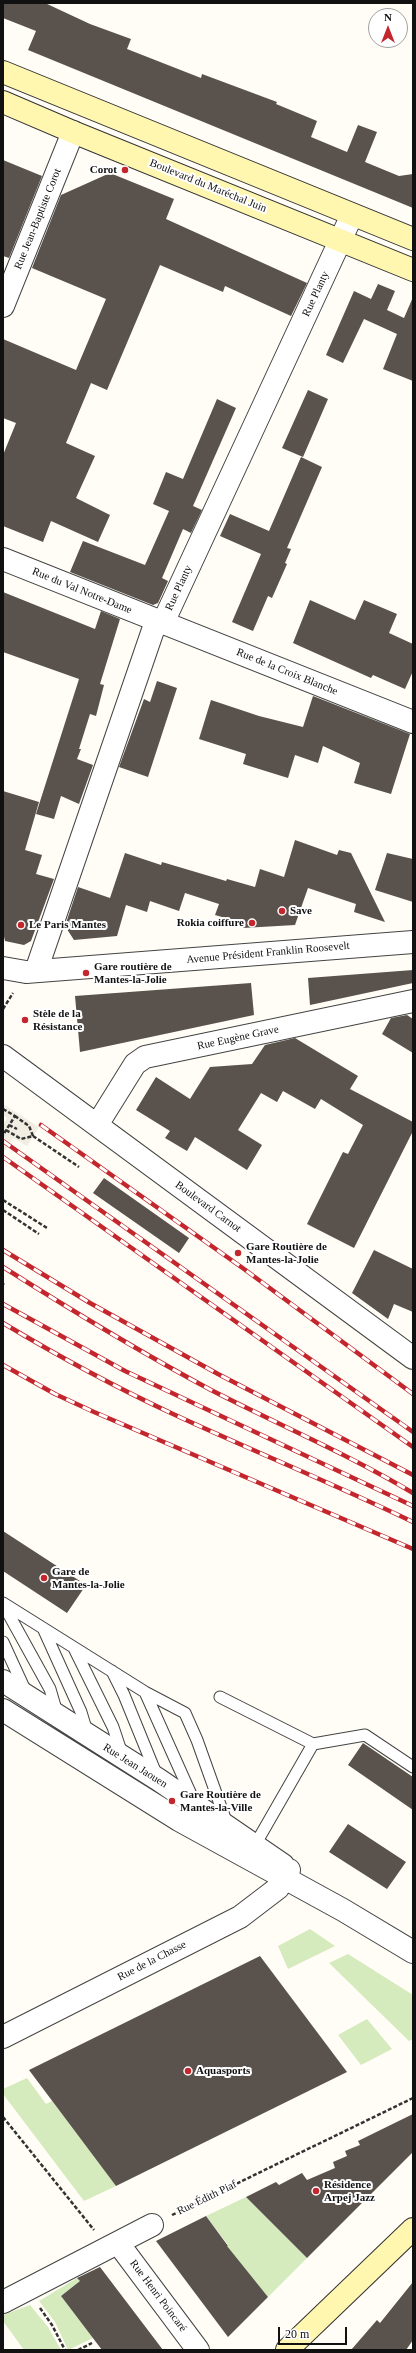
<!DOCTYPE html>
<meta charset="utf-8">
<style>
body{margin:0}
#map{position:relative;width:416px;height:2353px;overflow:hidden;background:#fffdf5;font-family:Georgia,serif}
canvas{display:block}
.frame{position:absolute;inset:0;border:4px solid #111;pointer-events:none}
.north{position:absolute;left:368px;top:8px;width:40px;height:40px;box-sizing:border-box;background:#fff;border:1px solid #a0a0a0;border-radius:50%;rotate:0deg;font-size:11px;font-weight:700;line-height:16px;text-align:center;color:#111}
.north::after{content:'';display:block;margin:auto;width:14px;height:18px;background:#c4262e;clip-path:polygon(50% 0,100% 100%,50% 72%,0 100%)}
.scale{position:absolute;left:278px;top:2327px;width:69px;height:18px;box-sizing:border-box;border:2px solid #111;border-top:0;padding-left:5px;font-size:12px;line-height:14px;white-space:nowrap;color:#111;-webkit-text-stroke:3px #fff;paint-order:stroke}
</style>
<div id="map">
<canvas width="416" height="2353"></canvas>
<div class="frame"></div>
<div class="north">N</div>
<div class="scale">20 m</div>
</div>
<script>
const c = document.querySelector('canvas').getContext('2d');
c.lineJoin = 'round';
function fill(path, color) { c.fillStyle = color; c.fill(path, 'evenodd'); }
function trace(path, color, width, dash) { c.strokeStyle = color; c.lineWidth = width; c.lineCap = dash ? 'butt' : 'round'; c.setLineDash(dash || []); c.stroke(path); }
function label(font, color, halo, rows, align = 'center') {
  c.font = font + ' Georgia,serif'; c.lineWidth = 4; c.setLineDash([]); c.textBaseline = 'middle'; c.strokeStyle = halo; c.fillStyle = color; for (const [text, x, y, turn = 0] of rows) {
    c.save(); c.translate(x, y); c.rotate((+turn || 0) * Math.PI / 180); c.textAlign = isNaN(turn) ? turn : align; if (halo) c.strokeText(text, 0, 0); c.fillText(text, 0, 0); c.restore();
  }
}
const green = new Path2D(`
 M310 1929 335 1946 288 1969 278 1946Z
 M348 1954 413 1995V2039L409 2041 329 1963Z
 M367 2019 392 2049 361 2065 338 2035Z
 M27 2078 46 2104 52 2101 116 2186 84 2201 3 2094V2089Z
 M246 2197 307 2258 268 2297 237 2260 223 2248 228 2245 206 2216Z
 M77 2278 80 2281 61 2296 93 2338 68 2350 55 2322 39 2301Z
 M30 2305 48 2327 61 2350H24L3 2321V2315Z`);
const plaza = new Path2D(`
 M3 1104 39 1127 27 1146 13 1138 3 1153V1125L7 1118 3 1115Z`);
const building = new Path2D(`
 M3 3H45L90 24 131 39 127 49 201 78 202 74 277 102 276 104 317 121 311 137 347 152 358 125 377 132 365 162 399 176 413 174V208L28 50 36 31 3 18Z
 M3 160 42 176 9 258 3 256Z
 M110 173 174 199 166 219 307 283 291 316 225 286 223 292 160 265 107 390 91 383 66 443 95 456 76 498 110 515 98 542 51 521 43 542 3 526V455L16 423 3 418V339L76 370 106 299 32 268 61 195Z
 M378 284 395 291 387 310 404 318 413 297V381L383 369 397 334 364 319 343 363 326 355 354 291 371 299Z
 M308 390 328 399 303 457 282 448Z
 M217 399 236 408 193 506 202 510 191 533 183 529 162 578 168 581 158 603 153 605 70 572 83 541 145 565 169 511 153 504 166 472 183 479Z
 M301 457 322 467 287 548 291 549 285 563 287 564 272 598 268 596 253 631 232 622 261 554 220 536 230 514 269 531Z
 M3 592 95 629 101 611 120 619 100 684 104 685 96 716 90 714 79 749H81L77 759 93 765 79 804 61 796 54 819 36 814 79 679 3 652Z
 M310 600 355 620 364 600 397 614 389 633 413 644V671L405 689 373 675 371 678 293 643Z
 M157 681 177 688 148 777 119 767 144 699 150 702Z
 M313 696 410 734 391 794 354 783 360 763 323 746 318 763 295 755 288 778 243 764 246 754 199 739 211 700 259 716 303 727Z
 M3 791 39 802 25 850 42 855 36 874 54 879 31 941 24 945 5 941 3 932Z
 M295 840 337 855 339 850 351 853 385 922 354 912 356 904 308 888 295 925 243 928V923L215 915 219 904 185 893 179 911 150 901 147 912 126 905 117 936 74 940 65 926 78 887 110 898 125 853 161 865 162 862 226 881 227 879 255 887 260 869 284 877Z
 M387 853 413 859V902L375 890Z
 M413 970V983L310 1005 308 978Z
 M251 983 254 1015 80 1052 75 996Z
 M407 1015 413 1019V1053L382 1034 391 1018Z
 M295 1038 358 1076 350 1089 413 1122V1131L354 1248 307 1224 343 1152 348 1154 363 1125 321 1099 315 1109 283 1091 277 1102 261 1093 238 1130 262 1145 247 1170 195 1137 187 1151 165 1138 170 1131 136 1110 156 1077 190 1099 210 1067 252 1064 265 1045Z
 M104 1178 189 1238 179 1253 93 1193Z
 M374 1250 413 1269V1312L394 1304 388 1319 352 1293Z
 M3 1531 86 1585 67 1613 3 1571Z
 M363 1743 413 1777V1810L348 1765Z
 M348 1824 406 1862 387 1889 329 1852Z
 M260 1956 347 2072 116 2186 29 2070Z
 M413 2114V2152L307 2258 246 2197 276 2182 279 2185 302 2173 307 2180 335 2168 333 2162 347 2156 345 2151 360 2145 358 2141Z
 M206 2216 228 2246H227L268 2297 228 2337 156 2241Z
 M100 2267 163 2350H102L61 2296 80 2281 77 2278Z
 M413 2282V2340L406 2350H351L377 2320 380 2323Z`);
const path = new Path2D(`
 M3 1009 13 993
 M3 1109 15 1116 3 1135
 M9 1125 17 1129
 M6 1130 21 1139 33 1136 29 1126 15 1116
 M33 1136 79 1167
 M3 1200 47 1228
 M3 1210 39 1234
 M3 1284 4 1285
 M3 2117 94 2230
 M172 2215 413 2098
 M40 2308 52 2325 65 2350
 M78 2350 92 2343`);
const service = new Path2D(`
 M3 1603 145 1692 185 1713 197 1740 227 1824
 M3 1604 50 1689 57 1713
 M43 1628 81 1712 87 1732
 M3 1642 26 1692
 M74 1648 113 1727 122 1754
 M112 1671 124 1695 157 1776
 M145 1692 193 1799
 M220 1697 313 1744 255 1845
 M313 1744 365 1735 413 1767`);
const minor = new Path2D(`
 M3 306 73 132
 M3 559 413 722
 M3 968 26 972 413 942
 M36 971 153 630 167 614 352 215
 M3 1056 413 1358
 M97 1125 135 1064 145 1057 413 1001
 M3 1681 159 1780 283 1865
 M3 1710 179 1820 343 1910 413 1952
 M3 2037 240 1917 278 1888 289 1870
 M118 2243 198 2350
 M3 2302 152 2225`);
const secondary = new Path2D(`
 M3 72 413 239
 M3 102 73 132 413 270
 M287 2350 413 2229`);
const rail = new Path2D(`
 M41 1125 244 1269 413 1394
 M3 1141 413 1432
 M3 1157 413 1447
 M3 1250 90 1303 218 1374 413 1475
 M3 1267C71 1310 140 1352 211 1390 279 1425 348 1454 413 1493
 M3 1304 125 1371 413 1506
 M3 1323C58 1356 115 1387 173 1414 253 1451 334 1484 413 1522
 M3 1365 55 1394 94 1412 413 1549`);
const markers = [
 [125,170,4,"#c4262e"],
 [282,911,4,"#c4262e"],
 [252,923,4,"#c4262e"],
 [21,925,4,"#c4262e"],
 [86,973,4,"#c4262e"],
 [25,1020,4,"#c4262e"],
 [238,1253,4,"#c4262e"],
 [44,1578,4,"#c4262e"],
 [172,1801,4,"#c4262e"],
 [188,2071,4,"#c4262e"],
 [316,2191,4,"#c4262e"]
];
const poiNames = [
 ["Corot",117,170,"right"],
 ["Save",290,911],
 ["Rokia coiffure",244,923,"right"],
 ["Le Paris Mantes",29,925],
 ["Gare routière de",94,967],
 ["Mantes-la-Jolie",94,980],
 ["Stèle de la",33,1014],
 ["Résistance",33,1027],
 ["Gare Routière de",246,1247],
 ["Mantes-la-Jolie",246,1260],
 ["Gare de",52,1572],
 ["Mantes-la-Jolie",52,1585],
 ["Gare Routière de",180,1795],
 ["Mantes-la-Ville",180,1808],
 ["Aquasports",196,2071],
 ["Résidence",324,2185],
 ["Arpej Jazz",324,2198]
];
const streetNames = [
 ["Boulevard du Maréchal Juin",208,186,22],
 ["Rue Jean-Baptiste Corot",38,219,-68],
 ["Rue Planty",316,294,-65],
 ["Rue Planty",179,588,-65],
 ["Rue du Val Notre-Dame",82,591,22],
 ["Rue de la Croix Blanche",287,672,22],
 ["Avenue Président Franklin Roosevelt",268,953,-5],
 ["Rue Eugène Grave",238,1038,-12],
 ["Boulevard Carnot",208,1207,36],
 ["Rue Jean Jaouen",135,1766,32],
 ["Rue de la Chasse",152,1961,-27],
 ["Rue Édith Piaf",207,2198,-26],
 ["Rue Henri Poincaré",158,2296,53]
];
fill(green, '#d5ebbd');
fill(plaza, '#f1ede2');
fill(building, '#5a524d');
trace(service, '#444', 13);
trace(minor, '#444', 24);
trace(secondary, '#333', 24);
trace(path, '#333', 2.5, [4, 2]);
trace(service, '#fff', 11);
trace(minor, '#fff', 22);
trace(secondary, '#fff6b0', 22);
trace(rail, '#c4262e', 4.5);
trace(rail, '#fff', 3, [9]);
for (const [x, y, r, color] of markers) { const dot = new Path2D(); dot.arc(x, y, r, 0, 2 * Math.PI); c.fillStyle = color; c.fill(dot); trace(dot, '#fff', 1.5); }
label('bold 11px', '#111', '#fff', poiNames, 'left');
label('11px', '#111', '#fff', streetNames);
</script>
